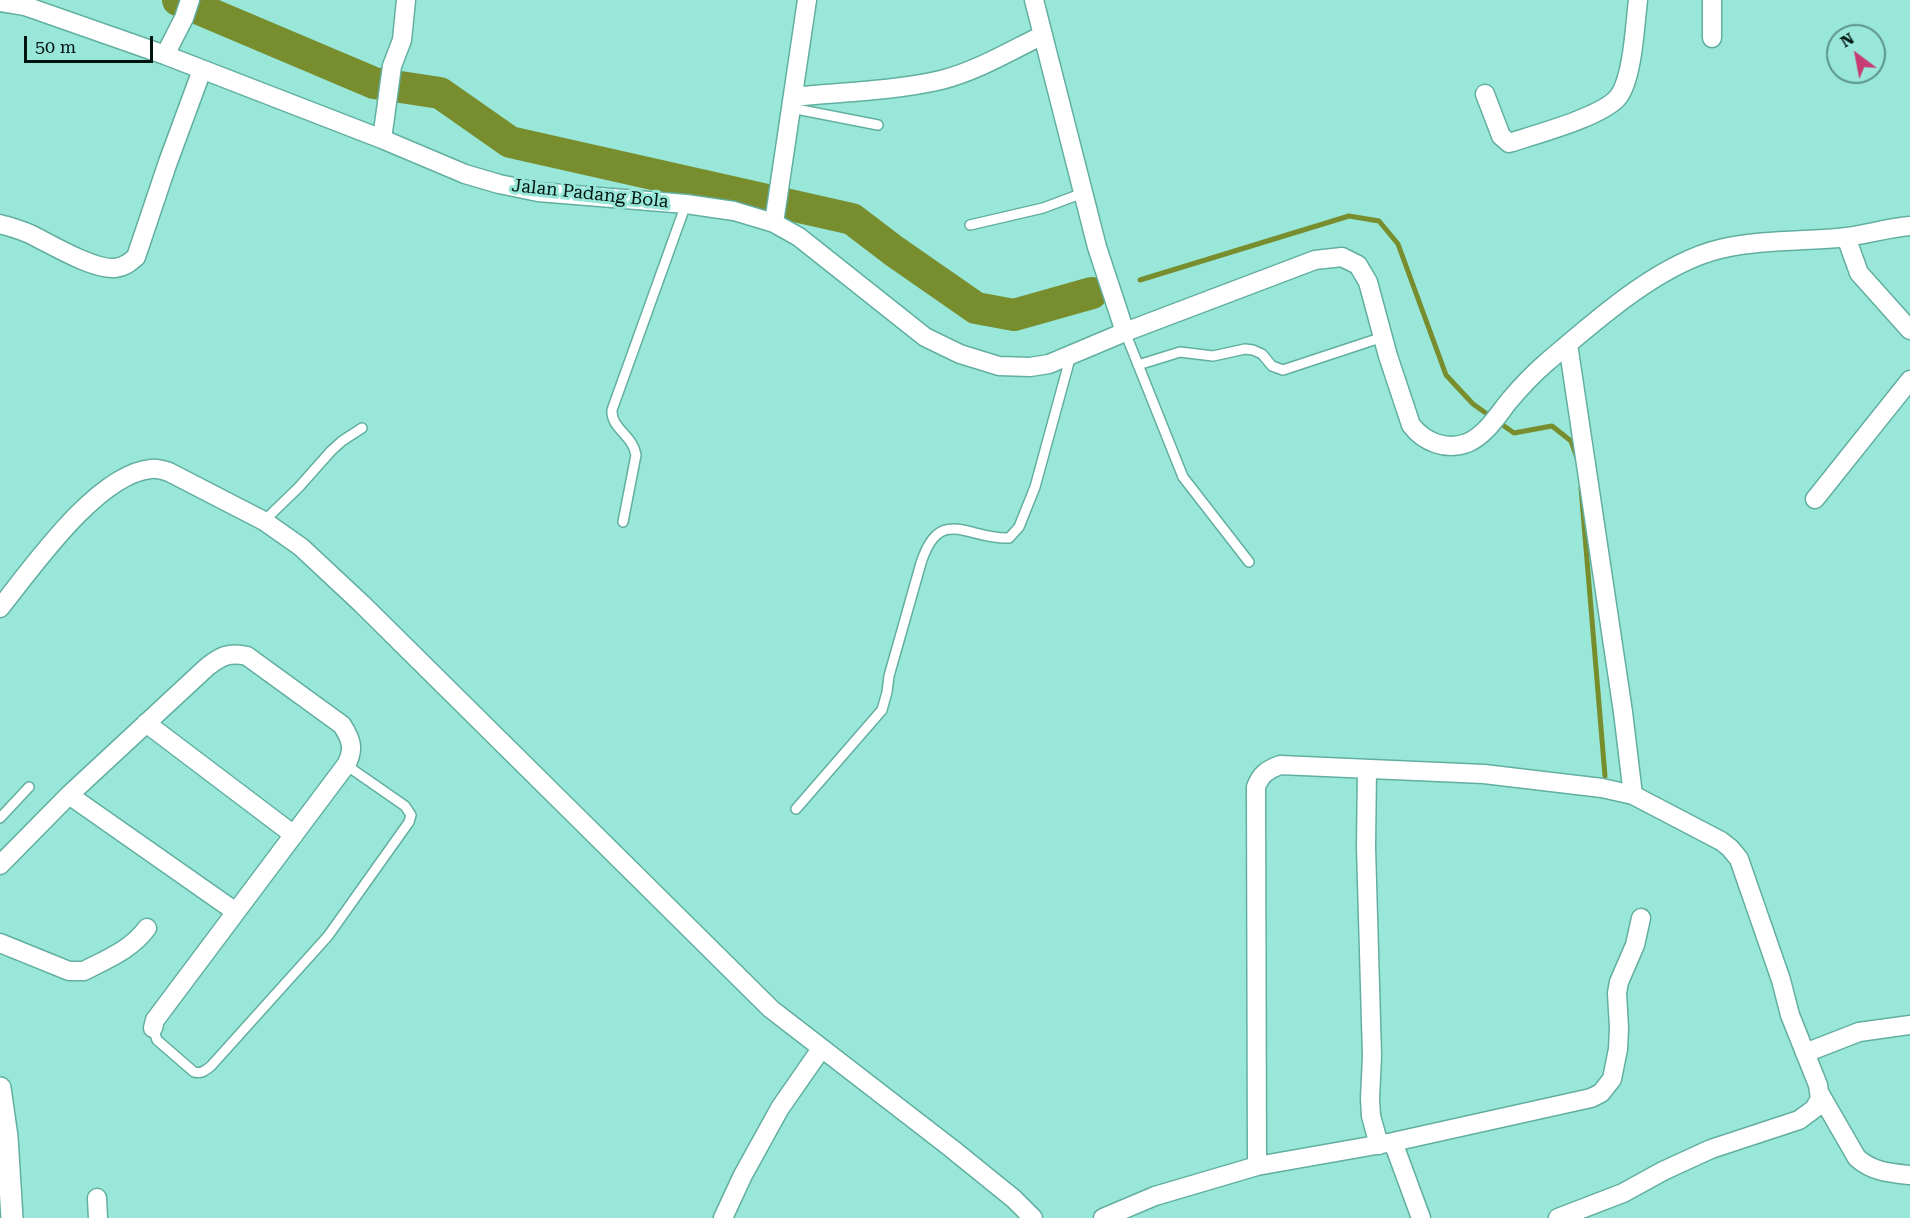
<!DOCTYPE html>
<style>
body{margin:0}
#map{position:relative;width:1910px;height:1218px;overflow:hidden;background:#99e7d8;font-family:"Roboto Serif",serif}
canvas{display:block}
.north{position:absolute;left:1826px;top:24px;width:60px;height:60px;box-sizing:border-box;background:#99e7d8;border:2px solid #5c9388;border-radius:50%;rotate:328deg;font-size:16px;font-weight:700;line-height:24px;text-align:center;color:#001410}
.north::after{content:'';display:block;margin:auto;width:21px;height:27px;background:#c73c72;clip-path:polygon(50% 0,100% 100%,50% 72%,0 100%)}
.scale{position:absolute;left:24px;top:36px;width:129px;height:27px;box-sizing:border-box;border:3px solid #001410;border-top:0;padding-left:8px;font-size:18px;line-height:21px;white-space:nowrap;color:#001410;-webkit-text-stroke:4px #99e7d8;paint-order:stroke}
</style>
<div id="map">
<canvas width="1910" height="1218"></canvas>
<div class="north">N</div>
<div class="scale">50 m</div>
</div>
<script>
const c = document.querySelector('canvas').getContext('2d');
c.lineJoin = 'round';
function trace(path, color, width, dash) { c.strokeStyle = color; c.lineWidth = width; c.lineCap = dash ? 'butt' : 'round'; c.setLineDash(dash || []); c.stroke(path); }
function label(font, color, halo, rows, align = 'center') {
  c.font = font + ' "Roboto Serif",serif'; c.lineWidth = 6; c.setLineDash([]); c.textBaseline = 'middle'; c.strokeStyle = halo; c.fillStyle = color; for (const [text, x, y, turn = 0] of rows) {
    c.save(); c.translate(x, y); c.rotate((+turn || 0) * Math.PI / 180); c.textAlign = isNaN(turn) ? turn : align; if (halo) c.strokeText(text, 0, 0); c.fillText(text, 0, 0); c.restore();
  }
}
const stream = new Path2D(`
 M1140 280 1349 216 1379 221 1398 244 1446 375 1473 404 1514 433 1552 426 1571 441 1577 458
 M1581 488 1605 776`);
const river = new Path2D(`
 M178 0 374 83 440 93 510 142 852 219 894 251 976 308 1014 315 1092 293`);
const service = new Path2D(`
 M791 108 878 125
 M970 225 1043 208 1083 193
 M1125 332 1183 477 1249 562
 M1138 365 1180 352 1213 356 1245 349 1253 350 1262 354 1272 366 1283 370 1383 337
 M264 521 299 487 331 451 342 441 362 428
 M623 522 636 455C633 435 611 429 612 410L686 204
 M796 809 882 710 887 692 889 676 921 563C940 504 968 540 1009 538L1019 527 1035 487 1071 355
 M0 818 29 787
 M153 1028 157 1040 194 1072C201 1074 205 1071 211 1066L328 936 409 822 411 815 405 806 346 765`);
const minor = new Path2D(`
 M1034 0 1097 247 1125 332
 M1712 0V38
 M0 2 25 6 165 55 382 139 465 174 499 184 538 192 686 204 734 211 774 223 799 237 925 337 960 354 999 366 1030 367 1049 364 1125 332 1315 260 1342 257 1358 265 1368 282 1388 356 1411 425C1424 442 1446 451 1467 443 1485 436 1497 416 1509 401 1520 388 1533 374 1547 362 1595 321 1658 264 1720 249 1759 240 1799 241 1838 238 1862 236 1886 228 1910 226
 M165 55 184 18 190 0
 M1485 94 1501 136 1509 143C1534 135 1605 116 1619 96 1633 76 1635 24 1638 0
 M793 97C841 92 894 91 941 80 977 71 1010 51 1043 35
 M382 139 392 66 402 40 406 0
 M774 223 807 0
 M0 224C10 227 22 230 32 235 52 245 94 270 115 268 124 267 129 263 136 257L168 162 202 70
 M1846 237 1859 273 1910 330
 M1568 344 1623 712 1633 795
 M1815 499 1910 380
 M0 608C32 568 97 474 151 469 157 468 163 470 169 472L264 521 301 547 362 604 771 1009 951 1148 1014 1199 1033 1218
 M146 723 294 835
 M1367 769 1366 847 1372 1056 1370 1099 1371 1116 1379 1145
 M69 795 236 912
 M0 865 69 795 207 667C221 656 229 652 247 656L342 725C351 739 355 749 346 765L155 1020 153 1028
 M0 943 69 971H84C107 959 132 949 147 928
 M1805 1053 1859 1032 1910 1025
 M1820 1094 1857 1158C1873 1172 1890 1173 1910 1175
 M1393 1142 1421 1218
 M1257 1166 1256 787C1261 774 1267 770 1280 765L1484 774 1602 788 1633 795 1721 841 1730 848 1739 859 1781 980 1790 1015 1818 1085 1820 1099 1814 1109 1799 1120 1711 1149 1663 1171 1623 1193 1558 1218
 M97 1198 98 1218
 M723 1218 743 1175 780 1108 821 1049
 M1103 1218 1155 1196 1257 1166 1393 1142 1591 1098 1601 1093 1612 1079 1618 1049 1619 1028 1617 993 1619 982 1635 945 1641 918`);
const tertiary = new Path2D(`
 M0 1088 7 1137 12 1218`);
const streetNames = [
 ["Jalan Padang Bola",590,194,6]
];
trace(stream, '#788d2d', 5);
trace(river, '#788d2d', 32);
trace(service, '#62afa2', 12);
trace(minor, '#62afa2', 21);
trace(tertiary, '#62afa2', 24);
trace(service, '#fff', 9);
trace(minor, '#fff', 18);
trace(tertiary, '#fff', 21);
label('18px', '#001410', '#99e7d8', streetNames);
</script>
